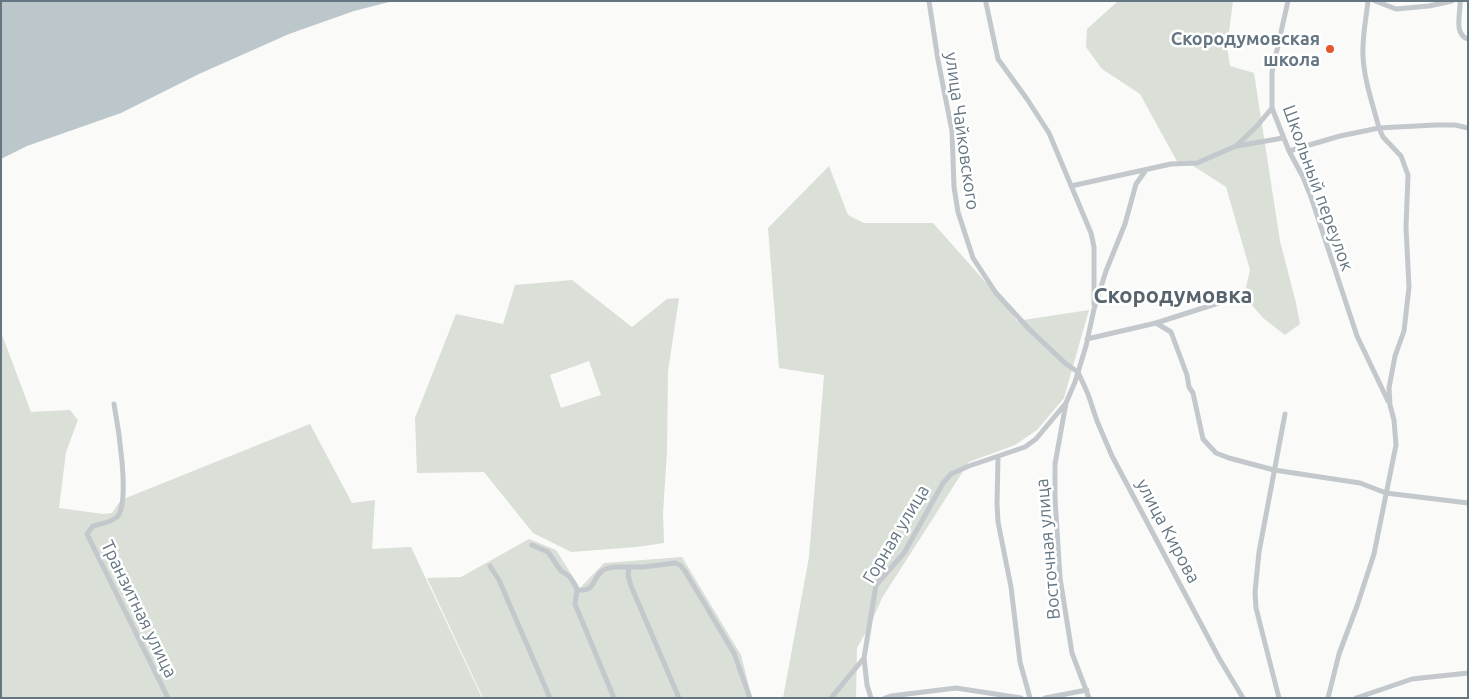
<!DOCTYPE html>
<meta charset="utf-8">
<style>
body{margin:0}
#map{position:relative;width:1469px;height:699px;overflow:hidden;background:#fafaf8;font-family:Ubuntu,sans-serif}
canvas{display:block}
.frame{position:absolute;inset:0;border:2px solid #657683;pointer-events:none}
</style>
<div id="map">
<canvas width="1469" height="699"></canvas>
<div class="frame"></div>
</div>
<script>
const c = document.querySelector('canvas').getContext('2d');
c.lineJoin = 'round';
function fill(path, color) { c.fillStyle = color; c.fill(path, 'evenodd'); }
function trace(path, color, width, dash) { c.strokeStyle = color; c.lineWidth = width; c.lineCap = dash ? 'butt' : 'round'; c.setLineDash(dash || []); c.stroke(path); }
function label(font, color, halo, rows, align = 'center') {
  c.font = font + ' Ubuntu,sans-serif'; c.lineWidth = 5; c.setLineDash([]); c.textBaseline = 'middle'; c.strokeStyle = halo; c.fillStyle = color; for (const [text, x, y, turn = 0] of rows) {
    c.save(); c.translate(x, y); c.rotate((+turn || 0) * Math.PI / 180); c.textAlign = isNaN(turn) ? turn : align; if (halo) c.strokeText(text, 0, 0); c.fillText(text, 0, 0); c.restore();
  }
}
const green = new Path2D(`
 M1118 1H1233L1227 47 1230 66 1254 73 1280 241 1296 303 1300 324 1285 335 1263 318 1244 296 1250 270 1226 187 1192 165H1179L1140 94 1102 69 1086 47 1087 29Z
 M829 166 848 215 864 223H933L1005 304 1017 321 1089 310 1064 398 1037 430 1015 445 969 462 882 598 871 623 857 648 856 698H783L809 557 824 375 779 368 768 228Z
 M572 280 632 327 667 299 679 298 668 371 667 452 663 513 664 543 636 547 571 552 533 533 484 472 417 473 415 418 456 314 503 324 515 285ZM589 361 601 395 561 408 550 375Z
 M1 332 31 412 70 410 78 420 66 452 59 508 103 514 112 513 121 500 310 424 352 503 375 500 372 549 411 547 482 698H1Z
 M529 539 556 550 580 588 604 563 682 557 741 655 752 698H483L427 578 461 577Z`);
const water = new Path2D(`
 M1 1H393L354 11 289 34 199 74 121 113 27 146 1 159Z`);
const street = new Path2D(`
 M929 1 938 60 952 131 954 187 958 212 973 258 996 293 1029 329 1066 364 1078 372 1088 394 1097 421 1112 456 1219 658 1243 698
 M1288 1 1272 72V108L1289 151 1303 177 1311 197 1357 336 1388 401
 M1375 1 1396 9 1429 6 1452 1
 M1460 1C1461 13 1453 34 1468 39
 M986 3 998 59 1027 99 1049 133 1091 233 1094 247V304
 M1237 146 1283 138
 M1289 151 1340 136 1379 128 1435 125H1455L1468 128
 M1071 186 1171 164 1197 163 1236 146 1257 126 1272 108
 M1156 323 1171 332 1187 375 1189 387 1193 393 1203 439 1216 453 1229 458 1274 470 1360 483 1386 493 1468 503
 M1087 339 1156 323 1231 299
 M1066 403 1055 464V498L1060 578 1072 653 1089 698
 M114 404C118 425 130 499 118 516 113 522 100 524 93 526L87 534 168 698
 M998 457 997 504 998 522 1011 587 1020 662 1030 698
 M532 545 548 552 561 571 569 576 575 585 577 590 575 604 614 698
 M490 566 499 580 550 698
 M629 567 628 575 631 586 679 698
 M577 590C596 592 591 580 602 571 605 568 610 568 614 567H643L675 563 680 565 685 571 734 653 750 698
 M831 698 864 658
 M871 698 867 685 864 658 876 585 904 553 943 483 951 474 969 466 1025 447 1036 439 1066 403 1075 382 1086 346 1094 309 1106 271 1125 224 1136 184 1146 170
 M885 698 891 696 956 688 1021 698
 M1045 698 1087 690
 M1279 698 1256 608 1255 592 1259 552 1285 414
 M1328 698 1339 654 1357 606 1374 554 1396 445 1394 420 1390 405 1389 388 1395 356 1404 331 1409 287 1406 227 1408 175 1401 156 1383 137 1379 128C1373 105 1364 80 1363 56 1362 38 1366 19 1368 1
 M1356 698 1412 679 1468 673`);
const markers = [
 [1330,49,5,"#e4572e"]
];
const poiNames = [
 ["Скородумовская",1320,39],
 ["школа",1320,60]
];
const streetNames = [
 ["улица Чайковского",962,131,82],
 ["Школьный переулок",1318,188,70],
 ["улица Кирова",1168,531,62],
 ["Горная улица",896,534,-59],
 ["Восточная улица",1048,549,-95],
 ["Транзитная улица",139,609,64]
];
const districtNames = [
 ["Скородумовка",1173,296]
];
fill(green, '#dadfd7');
fill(water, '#bbc7cb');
trace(street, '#c3c8cc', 5);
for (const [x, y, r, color] of markers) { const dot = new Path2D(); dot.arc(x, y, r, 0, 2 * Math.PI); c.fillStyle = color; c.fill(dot); trace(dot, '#fff', 2); }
label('bold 18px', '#657683', '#fff', poiNames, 'right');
label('18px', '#657683', '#fff', streetNames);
label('bold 22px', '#57646e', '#fff', districtNames);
</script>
